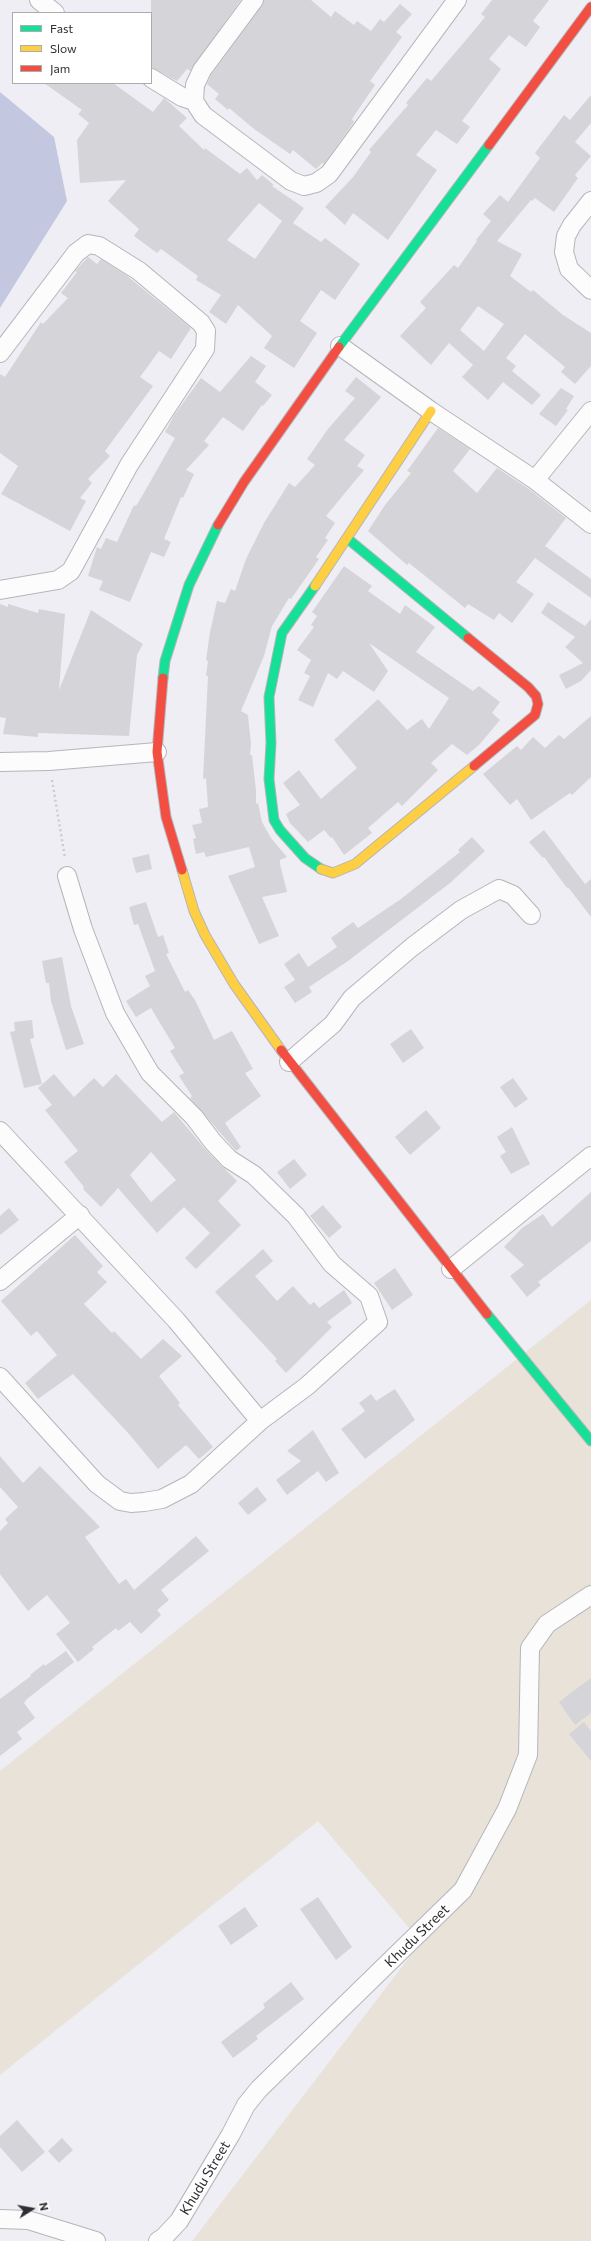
<!DOCTYPE html>
<style>
body{margin:0}
#map{position:relative;width:591px;height:2241px;overflow:hidden;background:#eeeef4;font-family:Commissioner,sans-serif}
canvas{display:block}
.legend{position:absolute;left:12px;top:12px;width:140px;height:72px;box-sizing:border-box;background:#fff;border:1px solid #acacad;margin:0;padding:5px 7px;list-style:none;font-size:12px;color:#2f2f33}
.legend li{display:flex;align-items:center;gap:8px;height:20px}
.legend b{width:20px;border:1px solid #acacad}
.north{position:absolute;left:12px;top:2189px;width:40px;height:40px;-webkit-text-stroke:3px #fff;paint-order:stroke;rotate:79deg;font-size:11px;font-weight:700;line-height:16px;text-align:center;color:#2f2f33}
.north::after{content:'';display:block;margin:auto;width:14px;height:18px;background:#2f2f33;clip-path:polygon(50% 0,100% 100%,50% 72%,0 100%)}
</style>
<div id="map">
<canvas width="591" height="2241"></canvas>
<ul class="legend">
<li><b style="height:5px;background:#16e098"></b>Fast</li>
<li><b style="height:5px;background:#ffcf43"></b>Slow</li>
<li><b style="height:5px;background:#f24e42"></b>Jam</li>
</ul>
<div class="north">N</div>
</div>
<script>
const ctx = document.querySelector('canvas').getContext('2d');
ctx.lineJoin = 'round';
function fillPath(path, color) { ctx.fillStyle = color; ctx.fill(path, 'evenodd'); }
const toPath = rows => new Path2D(rows.map(r => 'M' + r).join(''));
function strokePath(path, color, width, dash) { ctx.strokeStyle = color; ctx.lineWidth = width; ctx.lineCap = dash ? 'butt' : 'round'; ctx.setLineDash(dash || []); ctx.stroke(path); }
function drawText(font, color, halo, rows, align = 'center') {
  ctx.font = font + ' Commissioner,sans-serif'; ctx.lineWidth = 3.5; ctx.setLineDash([]); ctx.textBaseline = 'middle'; ctx.strokeStyle = halo; ctx.fillStyle = color; for (const [text, x, y, turn = 0] of rows) {
    ctx.save(); ctx.translate(x, y); ctx.rotate((+turn || 0) * Math.PI / 180); ctx.textAlign = isNaN(turn) ? turn : align; if (halo) ctx.strokeText(text, 0, 0); ctx.fillText(text, 0, 0); ctx.restore();
  }
}
fillPath(toPath([
 [591,1300,591,2241,192,2241,421,1942,318,1821,0,2075,0,1771]
]), '#e8e2d8');
fillPath(toPath([
 [0,92,54,137,67,201,0,308]
]), '#c4c7e0');
fillPath(toPath([
 [151,0,241,0,190,71,187,69,177,81,151,67],
 [264,0,311,0,331,17,335,11,354,25,357,21,371,31,380,19,384,22,400,4,412,14,396,32,402,37,370,81,375,85,352,119,354,122,324,164,322,163,316,169,293,150,290,154,254,129,229,108,228,110,215,99,219,94,207,84,211,75,262,6],
 [492,0,549,0,533,21,540,27,526,47,509,35,489,59,501,69,462,121,470,127,457,144,436,130,416,155,437,170,388,240,353,213,345,225,325,207,353,177,371,152,369,150,408,105,406,103,427,78,431,81,466,40,485,17,481,14],
 [44,83,113,83,153,112,164,98,187,118,179,126,204,150,205,148,240,174,247,168,257,180,262,175,274,185,272,186,304,208,293,223,321,242,325,238,360,264,335,300,321,290,300,321,317,333,294,368,264,348,272,336,238,305,226,324,209,312,221,295,196,280,198,276,161,249,157,253,134,236,139,229,108,201,126,180,80,183,77,140,89,123,78,114,82,110],
 [259,203,282,221,255,259,227,240],
 [591,95,591,123,575,142,591,156,575,175,578,178,554,212,535,198,532,201,531,200,497,241,522,254,510,276,531,292,533,290,563,315,591,333,591,366,575,384,561,372,565,367,525,334,506,358,516,366,512,371,541,395,532,405,503,382,488,400,462,377,473,365,449,343,431,365,400,336,426,308,420,302,454,265,458,268,477,241,476,240,491,221,483,214,500,195,508,202,540,158,535,153,564,115,570,120],
 [478,306,504,324,484,351,460,330],
 [88,257,97,264,101,259,126,275,191,328,171,359,159,351,140,377,153,386,105,451,110,456,88,479,92,483,80,498,86,501,70,531,1,494,18,466,0,453,0,374,5,377,41,322,43,324,68,298,61,293,77,272,75,271],
 [251,356,266,366,255,382,272,395,263,406,262,405,243,431,223,417,204,441,209,445,186,470,194,474,183,498,181,497,164,539,171,542,164,557,151,552,130,602,99,590,103,581,88,576,97,547,101,549,106,538,117,542,134,505,136,506,145,491,175,438,165,432,175,414,201,378,220,392],
 [356,377,381,397,344,440,365,455,357,466,364,470,326,516,335,523,325,538,328,540,316,557,319,559,291,599,289,598,272,626,264,656,241,711,248,715,247,718,248,716,251,744,250,755,252,755,256,791,256,804,258,803,262,822,271,838,287,857,280,860,280,864,287,892,262,897,279,936,259,944,228,876,255,867,249,847,206,857,204,852,196,854,193,839,196,838,192,825,202,823,199,809,208,807,206,778,203,779,208,676,206,676,208,661,206,660,210,632,217,601,225,603,231,589,235,591,246,559,264,523,289,483,295,487,315,465,307,459,328,429,355,398,345,391],
 [561,388,574,396,566,409,568,410,556,426,539,414],
 [438,428,470,449,453,471,477,493,497,468,529,489,566,518,545,546,591,579,591,598,535,558,516,582,534,594,512,623,499,613,494,620,468,604,465,608,409,563,407,565,368,531,385,505,411,473,407,471],
 [344,566,372,586,368,591,400,614,405,605,435,627,416,652,473,691,479,686,500,702,492,713,500,720,479,745,467,755,452,744,431,763,438,770,402,806,398,802,368,828,372,833,344,855,332,837,331,838,324,830,308,842,290,823,286,814,300,805,283,783,299,770,321,799,357,768,334,740,378,699,407,730,422,719,429,729,449,698,369,643,388,671,374,692,343,671,337,679,328,673,313,707,298,700,310,676,304,673,311,660,297,650,314,627,311,625,317,616,312,612],
 [548,602,585,626,591,619,591,670,581,681,566,689,559,675,583,663,565,647,575,637,541,613],
 [0,604,8,607,8,604,38,613,39,609,65,614,59,690,91,610,143,644,137,655,129,736,38,733,38,737,3,734,6,718,0,717],
 [591,716,591,777,572,795,570,793,531,820,517,799,510,805,483,774,517,746,521,750,533,737,545,748,559,735,564,739],
 [544,830,585,884,591,879,591,917,568,887,567,888,544,857,543,858,529,842],
 [472,837,485,851,450,883,348,961,309,987,312,992,295,1003,284,987,295,980,284,964,299,953,308,967,337,947,331,938,353,922,358,928,401,899,460,852,458,850],
 [149,854,152,869,136,873,132,858],
 [146,902,158,937,163,935,169,953,166,954,185,992,188,990,195,1000,214,1040,232,1031,253,1069,245,1073,261,1096,225,1123,241,1147,236,1151,190,1098,192,1096,179,1076,184,1073,170,1051,175,1048,151,1008,136,1017,126,1001,150,986,145,976,155,971,138,924,134,925,129,907],
 [62,957,71,1006,84,1044,66,1050,51,1001,49,983,46,983,42,961],
 [32,1020,34,1038,30,1039,42,1084,24,1088,10,1032,15,1031,14,1022],
 [411,1029,424,1048,403,1063,390,1044],
 [54,1074,74,1097,94,1078,103,1087,116,1074,162,1122,174,1112,205,1149,237,1181,218,1201,241,1225,196,1269,185,1258,210,1233,184,1207,157,1233,118,1188,101,1207,83,1189,84,1187,64,1162,78,1151,45,1110,52,1105,38,1088],
 [151,1152,176,1180,151,1202,130,1175],
 [513,1078,528,1099,515,1108,500,1087],
 [426,1110,441,1128,410,1155,395,1137],
 [512,1127,530,1164,511,1174,500,1156,506,1152,497,1137],
 [294,1159,307,1175,290,1189,277,1172],
 [591,1192,591,1241,538,1282,541,1285,527,1297,510,1276,524,1265,504,1247,522,1228,543,1214,552,1227],
 [323,1205,342,1227,329,1238,310,1216],
 [9,1208,19,1220,0,1235,0,1216],
 [75,1235,103,1266,97,1272,107,1282,84,1304,112,1333,114,1331,141,1359,163,1339,182,1356,159,1376,180,1403,178,1405,213,1447,199,1459,186,1445,158,1469,129,1434,73,1374,38,1399,25,1383,57,1355,37,1331,31,1336,1,1301],
 [263,1249,273,1261,255,1276,277,1301,293,1286,310,1305,314,1302,319,1308,344,1290,352,1303,327,1322,332,1327,286,1373,275,1361,277,1359,215,1292],
 [395,1268,413,1295,392,1310,374,1283],
 [395,1389,415,1420,365,1459,341,1429,365,1411,359,1403,371,1394,376,1401],
 [313,1430,339,1473,326,1482,318,1471,287,1495,276,1480,301,1461,287,1451],
 [0,1456,23,1483,40,1466,100,1527,85,1537,119,1584,126,1579,134,1590,196,1536,209,1551,161,1590,169,1600,157,1610,161,1615,141,1634,130,1622,118,1631,116,1628,92,1647,94,1649,78,1662,56,1634,70,1623,47,1595,28,1611,0,1574,0,1531,8,1523,5,1519,18,1507,0,1487],
 [257,1487,267,1500,248,1515,238,1503],
 [66,1651,74,1662,27,1699,24,1703,35,1718,17,1732,22,1739,0,1756,0,1699,31,1676,30,1675,44,1664,45,1666],
 [591,1678,591,1713,575,1725,559,1702],
 [584,1722,591,1731,591,1761,569,1734],
 [318,1897,352,1947,336,1960,300,1909],
 [245,1907,258,1926,231,1945,218,1926],
 [291,1982,304,1999,256,2036,258,2039,233,2058,221,2042,265,2008,263,2004],
 [17,2120,45,2152,22,2172,0,2147,0,2136],
 [62,2138,73,2150,59,2163,48,2151]
]), '#d4d4d9');
const street = toPath([
 [39,0,55,13],
 [254,0,202,70,195,85,194,101,203,115,291,181,304,186,316,183,329,174,457,0],
 [151,78,182,97,194,101],
 [591,201,572,225,566,236,564,252,569,269,591,290],
 [340,346,431,411,535,480,591,524],
 [0,353,76,253,88,244,99,246,139,271,201,323,206,331,205,349,129,465,71,571,58,580,0,590],
 [535,480,591,411],
 [0,762,49,761,157,752],
 [289,1062,333,1024,352,998,412,947,461,910,499,889,513,895,531,915],
 [0,1131,176,1320,260,1421],
 [451,1269,591,1156],
 [0,1281,80,1215],
 [0,1377,97,1484,120,1501,131,1503,144,1502,162,1499,191,1484,260,1421,307,1386,378,1322,369,1296,332,1264,296,1216,254,1175,229,1159,213,1142,194,1117,150,1073,115,1013,83,929,67,876],
 [0,2219,28,2220,96,2241],
 [158,2241,164,2237,179,2221,231,2134,246,2105,259,2089,463,1890,507,1809,528,1755,530,1648,547,1624,591,1595]
]);
const fast = toPath([
 [339,347,489,145],
 [348,539,468,638],
 [315,586,282,633,269,697,271,743,269,779,274,820,280,830,305,858,321,869],
 [163,678,165,661,189,585,218,525],
 [487,1314,591,1441]
]);
const slow = toPath([
 [315,586,431,411],
 [321,869,333,873,355,864,474,766],
 [182,870,194,911,205,935,234,984,281,1050]
]);
const jam = toPath([
 [489,145,591,7],
 [218,525,244,482,339,347],
 [468,638,528,687,536,696,538,704,535,715,474,766],
 [163,678,157,752,166,817,182,870],
 [281,1050,487,1314]
]);
strokePath(street, '#b5b5ba', 20);
strokePath(fast, '#b5b5ba', 11);
strokePath(slow, '#b5b5ba', 11);
strokePath(jam, '#b5b5ba', 11);
strokePath(toPath([
 [52,780,65,858]
]), '#cccccf', 2.5, [2, 3]);
strokePath(street, '#fcfcfd', 18);
strokePath(fast, '#16e098', 9);
strokePath(slow, '#ffcf43', 9);
strokePath(jam, '#f24e42', 9);
drawText('14px', '#2f2f33', '#fff', [
 ["Khudu Street",417,1936,-44],
 ["Khudu Street",205,2178,-59]
]);
</script>
